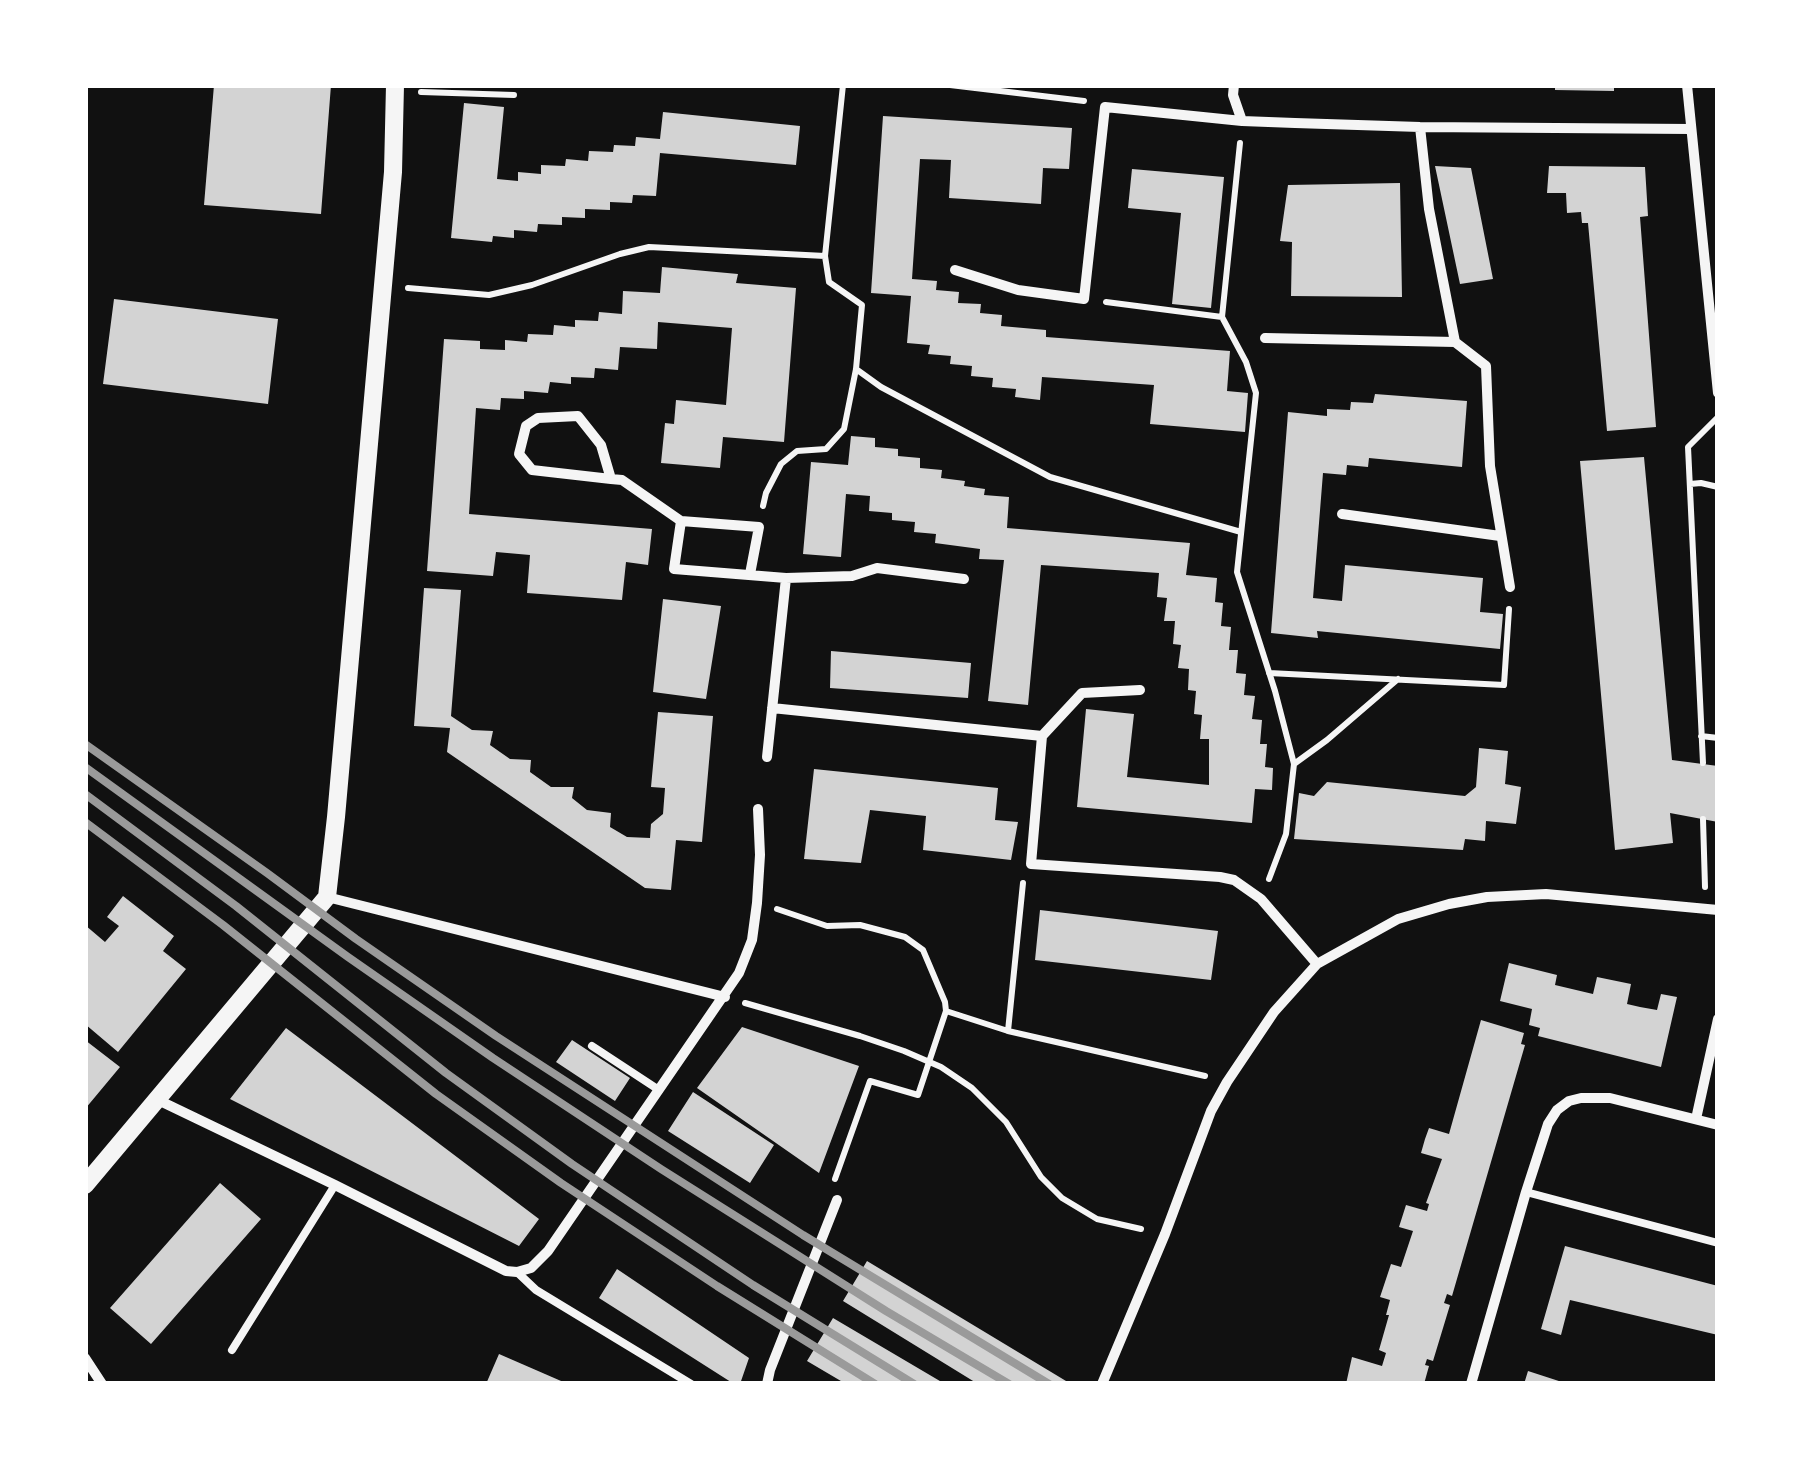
<!DOCTYPE html>
<style>
body{margin:0}
#map{position:relative;width:1803px;height:1469px;overflow:hidden;background:#111;font-family:"IBM Plex Sans",sans-serif}
canvas{display:block}
.frame{position:absolute;inset:0;border:88px solid #fff;pointer-events:none}
</style>
<div id="map">
<canvas width="1803" height="1469"></canvas>
<div class="frame"></div>
</div>
<script>
const ctx = document.querySelector('canvas').getContext('2d');
ctx.lineJoin = 'round';
function fillPath(path, color) { ctx.fillStyle = color; ctx.fill(path, 'evenodd'); }
const toPath = rows => new Path2D(rows.map(r => 'M' + r).join(''));
function strokePath(path, color, width, dash) { ctx.strokeStyle = color; ctx.lineWidth = width; ctx.lineCap = dash ? 'butt' : 'round'; ctx.setLineDash(dash || []); ctx.stroke(path); }
fillPath(toPath([
 [214,85,331,85,321,214,204,205],
 [1555,85,1614,85,1614,91,1555,90],
 [464,103,504,107,497,179,518,181,518,172,541,174,541,165,565,166,566,159,588,161,589,151,613,152,614,145,635,146,636,137,660,139,663,112,800,126,796,165,660,153,656,196,633,195,632,203,610,202,610,210,585,209,585,218,562,217,562,225,538,224,537,232,514,230,514,238,493,236,492,242,451,238],
 [883,116,1072,128,1069,169,1043,168,1041,204,949,198,951,160,920,159,912,279,937,281,936,290,959,292,958,303,981,304,980,313,1002,315,1001,326,1046,330,1046,337,1230,351,1227,391,1248,393,1245,432,1150,424,1154,385,1042,377,1040,400,1015,397,1016,389,992,387,993,378,971,376,972,366,950,364,951,356,928,354,930,345,907,343,911,296,871,293],
 [1435,166,1471,168,1493,279,1460,284],
 [1549,166,1645,167,1648,216,1640,217,1656,427,1607,431,1588,223,1582,223,1581,212,1567,213,1566,193,1547,193],
 [1132,169,1224,177,1211,308,1172,304,1181,213,1128,208],
 [1400,183,1402,297,1291,296,1292,242,1280,241,1288,185],
 [662,267,738,274,736,283,796,288,784,442,723,437,720,468,661,463,665,423,674,424,676,400,726,405,732,328,658,322,657,349,620,347,618,370,595,368,594,378,571,377,571,384,550,382,548,393,524,391,524,399,501,398,500,410,476,408,469,514,652,529,648,565,626,562,622,600,527,593,530,555,496,552,493,576,427,571,444,339,480,341,480,349,505,350,505,340,527,342,528,334,553,335,554,325,575,327,575,320,598,321,599,312,622,314,623,291,660,293],
 [114,299,278,319,268,404,103,384],
 [1375,394,1467,401,1462,467,1369,458,1368,467,1347,465,1346,475,1323,473,1313,598,1342,601,1345,565,1483,578,1480,612,1503,614,1500,649,1317,631,1318,638,1271,633,1288,412,1327,416,1327,409,1350,410,1351,402,1373,403],
 [851,436,875,438,875,447,898,449,898,456,920,458,920,468,942,470,941,478,965,481,964,486,985,489,984,495,1009,497,1007,528,1190,543,1186,575,1217,578,1215,602,1223,603,1221,626,1231,627,1229,650,1238,650,1236,673,1246,674,1244,695,1255,696,1252,719,1262,720,1260,744,1267,744,1265,767,1273,768,1272,790,1255,789,1252,823,1077,807,1086,709,1134,714,1127,777,1209,785,1209,739,1200,739,1202,715,1194,714,1196,691,1188,690,1189,669,1178,668,1181,645,1173,644,1175,621,1164,621,1167,598,1157,597,1159,573,1041,565,1028,705,988,701,1004,560,979,559,980,549,935,543,936,534,914,532,915,522,892,520,892,513,869,511,870,496,846,494,841,557,803,554,811,462,848,465],
 [1644,457,1672,760,1718,766,1718,822,1670,813,1673,843,1615,850,1580,461],
 [424,588,461,590,451,716,472,730,493,731,490,745,510,759,531,760,530,772,551,787,574,787,572,798,587,810,611,813,610,827,627,837,650,838,651,824,663,814,665,788,651,787,658,712,713,716,702,842,676,840,671,890,645,888,447,752,450,728,414,726],
 [663,599,721,606,706,699,653,692],
 [831,651,971,663,968,698,830,688],
 [1479,748,1508,751,1505,784,1521,787,1516,824,1486,821,1485,841,1465,839,1463,850,1294,839,1299,793,1314,796,1327,782,1465,796,1476,787],
 [814,769,998,788,995,820,1018,822,1011,860,923,850,926,816,870,810,861,863,804,859],
 [123,896,174,936,163,951,186,969,118,1052,85,1024,85,925,105,942,119,926,107,917],
 [1040,910,1218,931,1211,980,1035,960],
 [1509,963,1557,975,1555,985,1593,994,1597,977,1631,984,1627,1004,1640,1007,1657,1010,1661,994,1677,997,1661,1067,1538,1036,1540,1028,1529,1025,1532,1009,1500,1001],
 [1481,1020,1524,1033,1521,1044,1525,1045,1452,1296,1447,1294,1444,1303,1450,1305,1433,1361,1427,1359,1425,1365,1429,1366,1424,1384,1346,1384,1352,1357,1382,1366,1386,1353,1379,1350,1389,1315,1386,1315,1390,1300,1380,1297,1391,1264,1401,1267,1413,1231,1399,1227,1406,1205,1427,1211,1429,1204,1426,1203,1442,1159,1421,1153,1425,1139,1429,1128,1449,1134],
 [742,1027,859,1066,819,1173,697,1088],
 [286,1028,539,1219,519,1246,230,1099],
 [85,1040,120,1067,85,1109],
 [572,1040,630,1078,615,1101,556,1062],
 [693,1092,774,1145,750,1183,668,1131],
 [220,1183,261,1219,151,1344,110,1308],
 [1565,1246,1718,1286,1718,1335,1570,1300,1561,1335,1541,1329],
 [867,1261,1071,1384,978,1384,843,1301],
 [617,1269,749,1358,740,1384,734,1384,599,1298],
 [833,1318,945,1384,846,1384,807,1361],
 [499,1354,568,1384,486,1384],
 [1528,1371,1565,1383,1564,1384,1524,1384]
]), '#d3d3d3');
strokePath(toPath([
 [950,85,1084,101],
 [421,92,514,95],
 [1240,143,1222,317,1246,362,1256,393,1237,572,1275,691,1294,764,1286,834,1269,879],
 [408,288,489,295,532,285,620,254,649,247,825,256],
 [1106,302,1222,317],
 [856,369,881,387,1050,477,1241,532],
 [1690,484,1701,483,1718,487],
 [763,506,766,493,781,464,797,451,826,449,844,429,856,369,862,305,829,282,825,256,843,85],
 [1269,673,1504,685,1509,609],
 [1701,736,1718,738],
 [1703,763,1688,447,1718,417],
 [1294,764,1327,740,1398,679],
 [1703,819,1705,887],
 [777,909,827,926,860,925,905,937,923,950,945,1002,946,1011,1008,1031,1205,1076],
 [745,1003,860,1036,904,1051,941,1067,972,1088,1006,1122,1041,1177,1062,1198,1097,1219,1141,1229],
 [1008,1031,1023,883],
 [835,1179,870,1081,918,1095,946,1011]
]), '#f5f5f5', 6);
strokePath(toPath([
 [592,1046,659,1090],
 [1526,1192,1718,1243],
 [517,1272,536,1290,691,1384],
 [232,1350,335,1185]
]), '#f5f5f5', 8);
strokePath(toPath([
 [1234,85,1233,95,1242,121],
 [1687,85,1718,393],
 [1420,127,1429,209,1455,342],
 [955,270,1018,290,1084,299,1105,107,1242,121,1295,123,1420,127,1691,129],
 [1265,338,1455,342,1486,366,1490,466,1510,587],
 [611,479,601,445,578,416,538,418,526,426,519,454,532,470,611,479,622,480,681,521,674,569,786,578,767,757],
 [1342,514,1500,536],
 [681,521,759,527,750,574],
 [786,578,852,576,877,568,964,579],
 [772,708,1042,736,1031,864,1220,877,1234,880,1261,899,1317,964],
 [1042,736,1082,693,1140,690],
 [327,897,725,997],
 [158,1100,335,1185,506,1271,517,1272,531,1268,548,1251,739,973,752,940,757,903,760,855,758,809],
 [1696,1119,1718,1019],
 [85,1358,102,1384],
 [767,1384,770,1370,837,1200],
 [1102,1384,1165,1234,1211,1111,1227,1082,1274,1012,1317,964,1398,919,1449,904,1487,897,1546,894,1718,910],
 [1471,1384,1526,1192,1548,1124,1557,1110,1569,1101,1581,1098,1610,1098,1718,1125]
]), '#f5f5f5', 10);
strokePath(toPath([
 [85,1185,327,897,336,817,393,172,395,85]
]), '#f5f5f5', 18);
strokePath(toPath([
 [85,744,267,873,356,939,496,1036,803,1235,1049,1384],
 [85,767,348,957,493,1058,661,1169,886,1311,1009,1384],
 [85,794,236,906,446,1073,572,1164,753,1285,914,1384],
 [85,822,223,925,436,1094,561,1183,717,1286,875,1384]
]), '#9a9a9a', 8);
</script>
